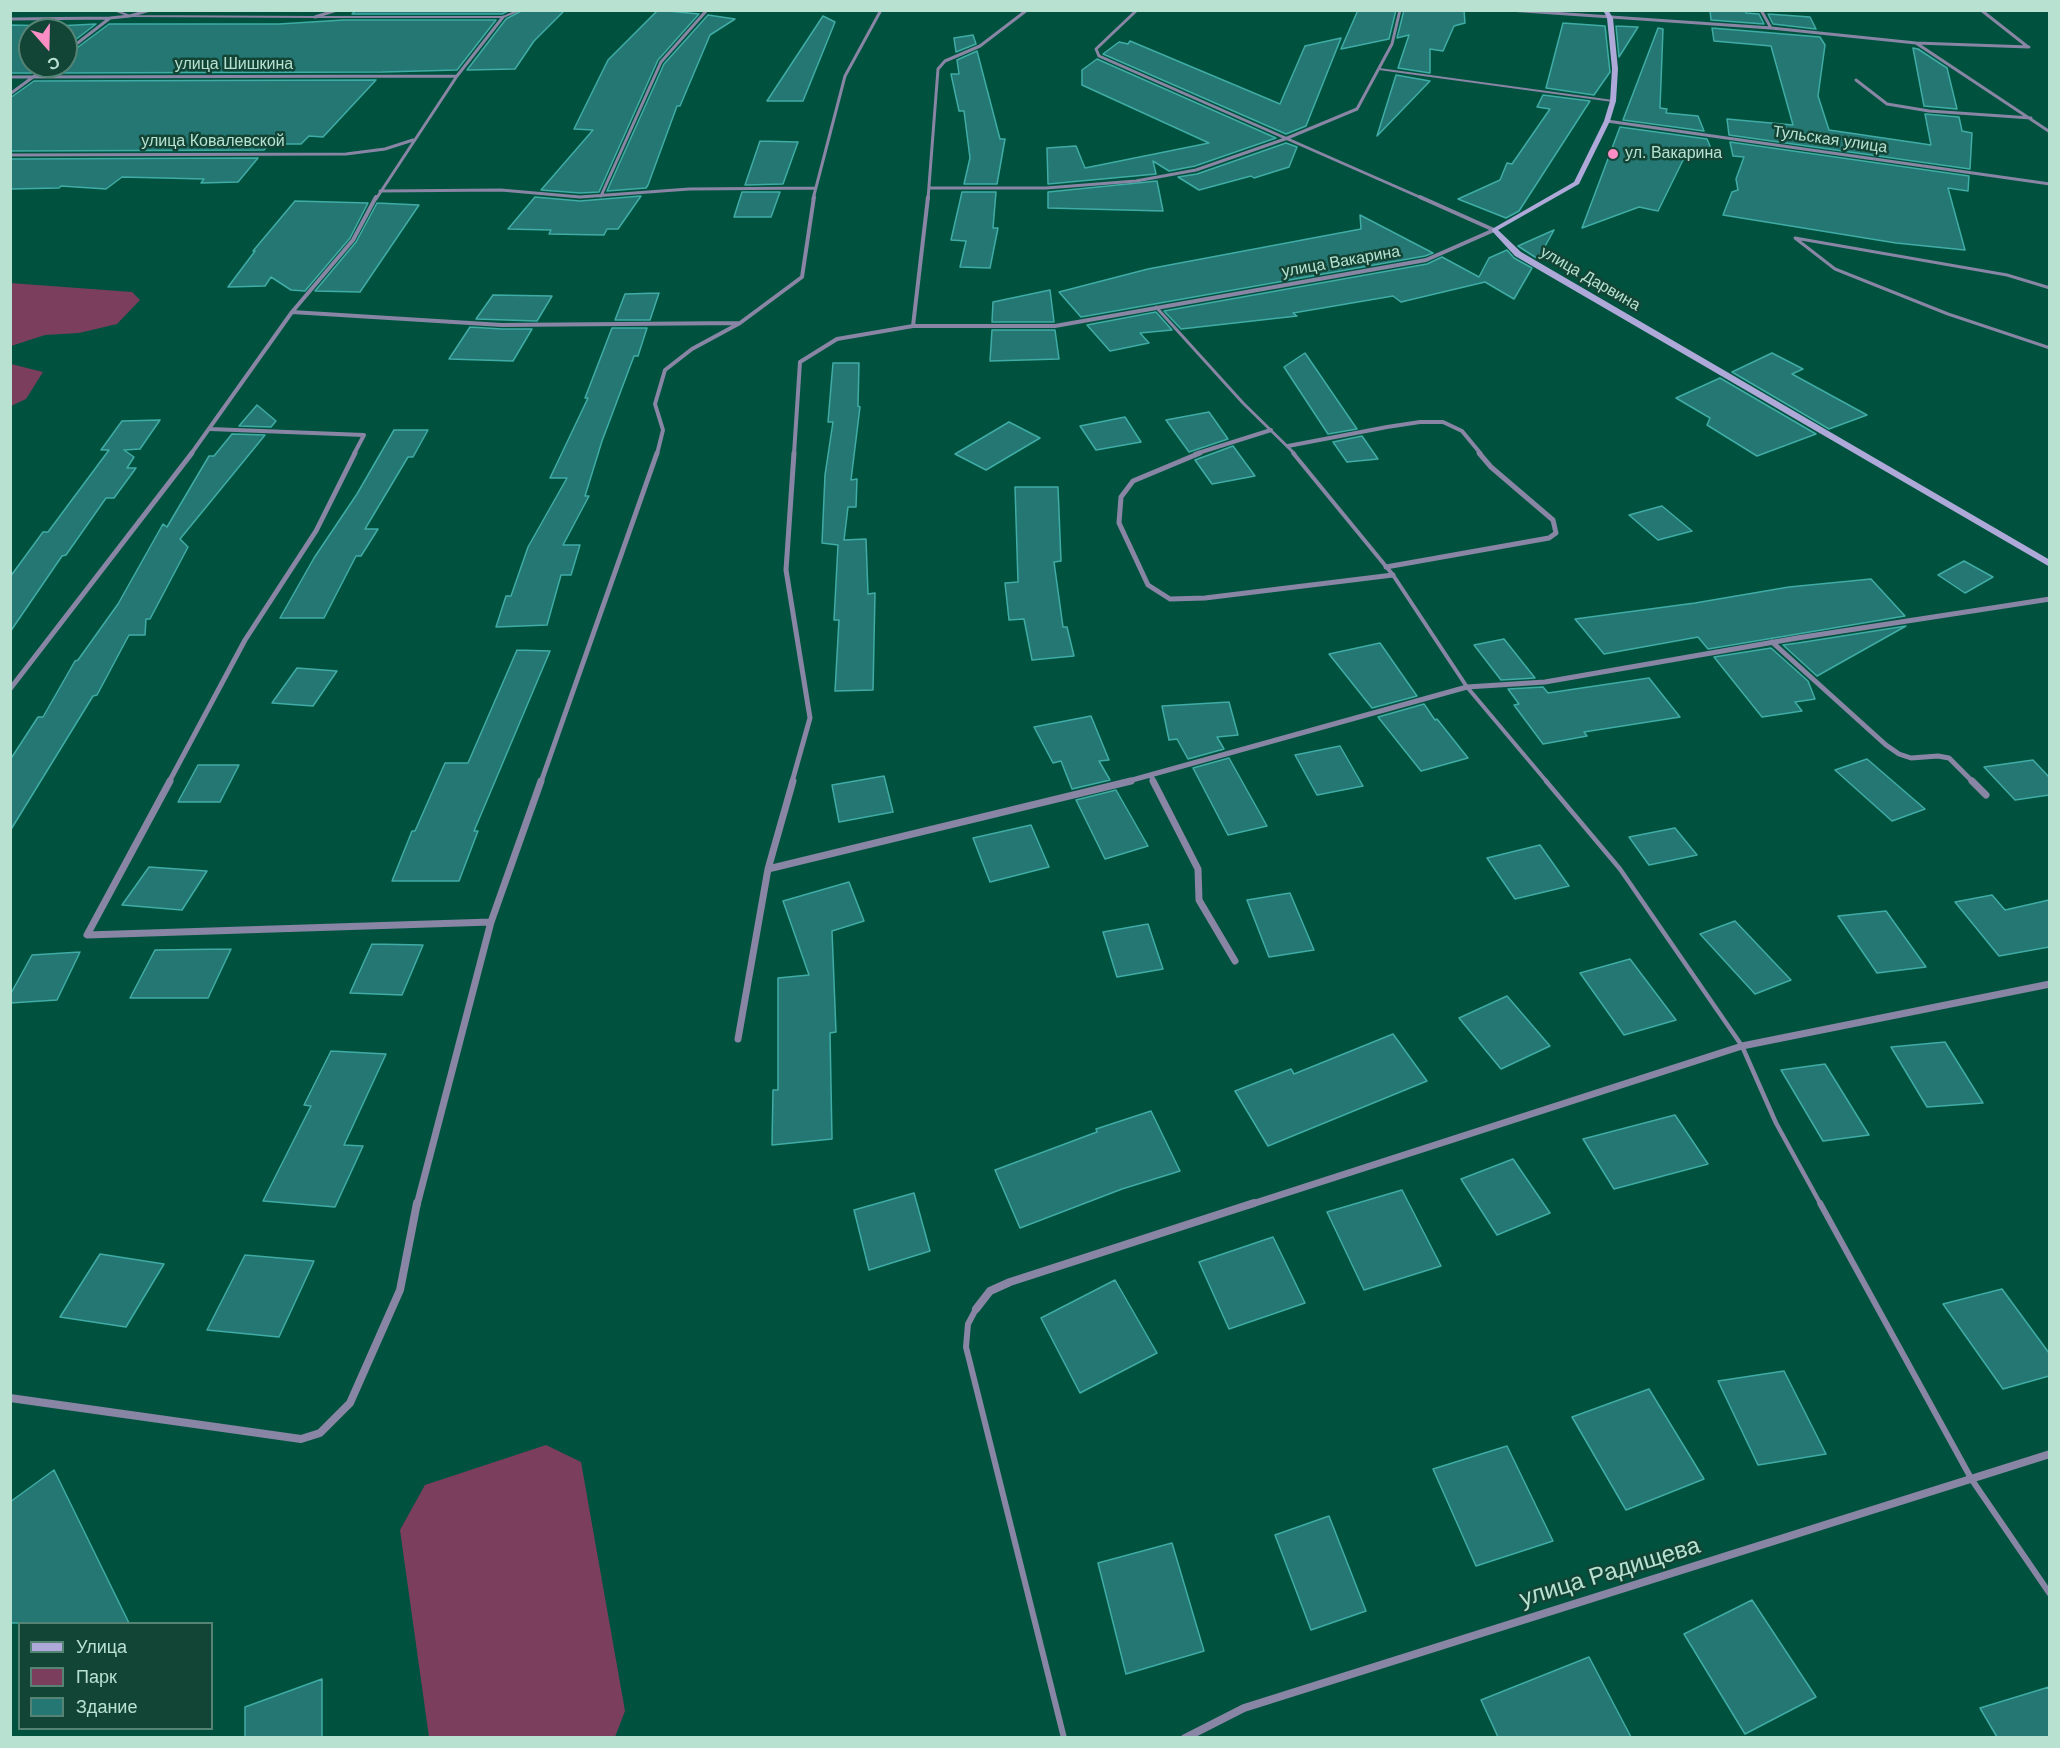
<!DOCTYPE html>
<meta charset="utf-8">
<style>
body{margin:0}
#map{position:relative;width:2060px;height:1748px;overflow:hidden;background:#00523f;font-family:Arial,sans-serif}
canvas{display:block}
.frame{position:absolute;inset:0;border:12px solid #b8e1d1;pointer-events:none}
.legend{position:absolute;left:18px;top:1622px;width:195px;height:108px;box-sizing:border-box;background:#134536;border:2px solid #558374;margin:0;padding:8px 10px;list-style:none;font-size:18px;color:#b8e1d1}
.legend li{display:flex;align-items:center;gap:12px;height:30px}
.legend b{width:30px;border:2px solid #558374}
.north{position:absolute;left:18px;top:18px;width:60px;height:60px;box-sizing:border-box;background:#134536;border:2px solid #558374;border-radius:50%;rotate:160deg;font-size:16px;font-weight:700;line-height:24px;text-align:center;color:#b8e1d1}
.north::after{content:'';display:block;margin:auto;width:21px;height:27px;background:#fb8fc5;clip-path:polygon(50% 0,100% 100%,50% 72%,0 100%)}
</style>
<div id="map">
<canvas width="2060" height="1748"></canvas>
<div class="frame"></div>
<ul class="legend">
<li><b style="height:8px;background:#aea9d8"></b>Улица</li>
<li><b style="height:16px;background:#7b3e5d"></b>Парк</li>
<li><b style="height:16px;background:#247772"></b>Здание</li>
</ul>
<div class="north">С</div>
</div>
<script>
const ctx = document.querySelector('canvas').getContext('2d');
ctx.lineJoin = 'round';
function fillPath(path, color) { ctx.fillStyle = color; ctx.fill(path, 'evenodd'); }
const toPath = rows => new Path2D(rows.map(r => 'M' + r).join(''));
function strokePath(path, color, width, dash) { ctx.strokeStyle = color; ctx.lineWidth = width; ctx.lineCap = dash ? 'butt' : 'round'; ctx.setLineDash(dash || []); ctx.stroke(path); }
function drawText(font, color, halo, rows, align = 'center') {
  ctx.font = font + ' Arial,sans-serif'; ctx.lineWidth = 5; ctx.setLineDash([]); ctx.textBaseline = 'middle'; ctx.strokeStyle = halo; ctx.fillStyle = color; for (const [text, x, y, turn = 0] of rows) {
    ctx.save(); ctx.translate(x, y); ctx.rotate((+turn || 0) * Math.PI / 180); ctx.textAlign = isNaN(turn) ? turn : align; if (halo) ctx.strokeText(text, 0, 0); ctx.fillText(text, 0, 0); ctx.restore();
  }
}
fillPath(toPath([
 [10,283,132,292,140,300,117,324,79,333,45,335,11,346],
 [11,364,43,372,26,399,11,406],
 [546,1445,581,1462,625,1711,615,1737,429,1737,400,1530,425,1485]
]), '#7b3e5d');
const building = toPath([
 [356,10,510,10,502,14,352,14,356,10],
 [523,10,565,10,534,41,515,69,467,70,506,19,523,10],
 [658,10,699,14,658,60,599,192,580,193,541,190,593,130,574,129,608,60,658,10],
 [1358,10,1396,10,1389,39,1341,49,1358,10],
 [1404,10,1464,10,1465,23,1454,26,1443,51,1430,49,1430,73,1398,68,1409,35,1397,38,1404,10],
 [1710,10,1745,10,1746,13,1759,14,1764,24,1711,20,1710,10],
 [1768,14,1810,17,1816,29,1773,24,1768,14],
 [708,15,735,19,710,35,680,106,677,106,648,185,646,188,607,191,664,64,708,15],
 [823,16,835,22,803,101,767,101,823,16],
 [344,20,496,20,457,70,383,72,45,73,52,66,66,66,66,56,109,24,279,24,344,20],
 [1563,23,1605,26,1610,72,1594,95,1546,88,1563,23],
 [96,24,66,47,66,30,30,30,30,66,42,66,32,73,10,73,10,25,57,26,96,24],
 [1616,26,1638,27,1619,57,1616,26],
 [1658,28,1663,29,1660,108,1667,109,1666,113,1698,116,1704,131,1623,120,1658,28],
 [1712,28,1820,37,1825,45,1818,96,1829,130,1931,145,1925,114,1959,117,1962,131,1972,133,1970,169,1729,135,1727,119,1793,125,1771,46,1714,41,1712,28],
 [973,35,976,44,956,52,954,38,973,35],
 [1341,38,1306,126,1286,134,1103,54,1119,42,1128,44,1130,41,1280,104,1305,46,1341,38],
 [1913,48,1918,49,1947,68,1957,109,1924,106,1913,48],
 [977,51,1000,139,1005,139,997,184,964,184,970,158,964,111,959,111,951,74,959,74,957,60,977,51],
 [1097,59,1276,138,1195,166,1169,171,1153,161,1156,174,1048,184,1047,148,1076,146,1085,168,1209,143,1082,85,1082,70,1097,59],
 [1396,75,1430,81,1377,136,1396,75],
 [376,80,323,137,309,136,301,144,270,144,264,150,10,151,10,98,34,81,376,80],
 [1543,95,1590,101,1519,211,1506,218,1458,199,1500,180,1507,163,1512,164,1550,109,1537,107,1543,95],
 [1620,127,1707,139,1713,153,1688,150,1658,211,1639,207,1582,228,1620,127],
 [760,141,798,142,783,184,745,185,760,141],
 [1730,142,1969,176,1968,191,1948,188,1965,250,1896,243,1723,215,1732,192,1738,190,1736,179,1744,157,1733,156,1730,142],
 [1286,143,1297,147,1289,167,1254,178,1251,176,1199,190,1178,177,1197,174,1286,143],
 [258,158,238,182,201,183,204,179,122,177,106,189,61,186,59,188,10,189,10,159,258,158],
 [1157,181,1163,211,1048,208,1048,192,1157,181],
 [742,192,780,192,771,217,734,217,742,192],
 [962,192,996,192,993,228,998,228,990,268,960,267,966,241,951,240,962,192],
 [641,196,618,229,607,229,604,235,549,234,551,230,508,229,535,197,580,201,641,196],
 [295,201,368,203,350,238,305,291,291,290,271,277,265,286,228,287,255,251,253,251,295,201],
 [377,203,419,205,360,292,315,291,356,242,377,203],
 [1360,215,1433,253,1425,256,1081,317,1059,292,1148,269,1361,229,1360,215],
 [1554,230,1538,259,1518,246,1554,230],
 [1507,250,1514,258,1532,268,1514,299,1485,282,1401,302,1393,296,1293,313,1297,316,1181,329,1164,311,1427,264,1442,257,1479,277,1489,258,1507,250],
 [1050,290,1054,322,992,322,993,302,1050,290],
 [659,293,650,320,615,320,625,294,659,293],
 [493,295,552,296,537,321,476,319,493,295],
 [1156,312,1172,330,1140,333,1149,343,1110,351,1087,325,1156,312],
 [470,327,502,329,532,329,513,361,449,359,470,327],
 [612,328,647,328,638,356,634,356,602,441,585,496,589,496,563,545,580,545,571,575,561,575,547,625,496,627,506,596,511,596,528,547,567,478,550,478,588,398,585,398,612,328],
 [992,330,1055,330,1059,359,990,361,992,330],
 [1305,353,1357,429,1328,434,1284,367,1305,353],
 [1772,353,1803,369,1792,374,1867,415,1829,429,1732,372,1772,353],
 [833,363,859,363,858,406,860,407,851,480,857,479,856,507,848,507,844,540,866,539,868,594,875,593,873,690,835,691,839,620,834,620,838,545,822,543,825,475,833,422,828,422,833,363],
 [1720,378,1816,434,1757,456,1707,425,1710,418,1676,398,1720,378],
 [257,405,276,421,271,427,239,426,257,405],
 [1209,412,1228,439,1189,452,1166,420,1209,412],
 [1125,417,1141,442,1096,450,1080,426,1125,417],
 [160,420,140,449,124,450,134,457,127,468,136,468,114,498,106,498,66,555,62,556,10,632,10,577,43,532,48,532,109,450,101,450,122,421,160,420],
 [1009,422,1040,438,986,470,955,454,1009,422],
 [394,430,428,430,413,457,408,457,365,529,378,529,361,556,356,556,324,618,280,618,314,558,357,494,394,430],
 [232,434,265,435,180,539,188,547,150,619,146,619,145,635,129,635,97,695,93,696,10,831,10,760,38,717,43,717,75,661,78,660,118,604,163,524,167,527,209,456,214,456,232,434],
 [1362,436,1378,459,1347,462,1333,442,1362,436],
 [1233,446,1255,476,1212,484,1195,460,1233,446],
 [1015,487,1058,487,1061,561,1054,562,1063,627,1067,627,1074,656,1032,660,1024,619,1009,620,1005,583,1018,582,1015,487],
 [1662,506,1692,531,1658,540,1629,515,1662,506],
 [1964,561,1993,577,1965,593,1938,575,1964,561],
 [1871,579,1905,616,1708,649,1698,637,1604,654,1575,619,1695,603,1789,587,1871,579],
 [1906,626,1817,676,1783,645,1798,643,1906,626],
 [1504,639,1535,678,1501,680,1474,645,1504,639],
 [1380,643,1417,696,1372,708,1329,654,1380,643],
 [1771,648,1808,681,1815,699,1795,702,1802,711,1762,717,1714,657,1771,648],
 [517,650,550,651,474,831,478,831,459,881,392,881,412,831,415,831,445,763,468,763,517,650],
 [297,668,337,671,313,706,272,703,297,668],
 [1649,678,1680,717,1584,732,1587,736,1543,744,1514,705,1519,704,1508,689,1543,687,1548,693,1649,678],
 [1229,702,1238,735,1217,737,1224,749,1188,759,1177,739,1169,740,1162,706,1229,702],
 [1424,704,1435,720,1437,719,1468,758,1421,771,1378,717,1424,704],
 [1091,716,1109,760,1099,761,1110,780,1072,789,1061,761,1053,763,1034,727,1091,716],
 [1340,746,1363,786,1317,795,1295,755,1340,746],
 [1229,758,1267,826,1228,835,1193,768,1229,758],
 [1867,759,1925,809,1892,821,1835,770,1867,759],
 [2033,760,2049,777,2049,795,2015,800,1984,767,2033,760],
 [198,765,239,765,220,802,178,802,198,765],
 [884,776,893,812,839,822,832,785,884,776],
 [1116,790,1148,846,1105,859,1076,800,1116,790],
 [1031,825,1049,867,990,882,973,838,1031,825],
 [1675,828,1697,855,1649,865,1629,837,1675,828],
 [1540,845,1569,886,1515,899,1487,858,1540,845],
 [149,867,207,871,182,910,122,905,149,867],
 [849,882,864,921,832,931,836,1032,830,1033,832,1139,772,1145,773,1090,778,1090,778,978,809,975,783,901,849,882],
 [1290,893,1314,950,1269,957,1247,900,1290,893],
 [1992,895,2005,910,2049,900,2049,947,1999,956,1955,902,1992,895],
 [1886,911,1926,967,1877,973,1838,916,1886,911],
 [1735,921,1791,980,1755,994,1700,934,1735,921],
 [1148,924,1163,969,1117,977,1103,932,1148,924],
 [372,944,423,945,402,995,350,993,372,944],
 [231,949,208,998,130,998,155,950,231,949],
 [80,952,57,1000,10,1003,10,995,32,955,80,952],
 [1630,959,1676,1020,1624,1035,1580,973,1630,959],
 [1507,996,1550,1046,1501,1069,1459,1018,1507,996],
 [1393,1034,1427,1081,1268,1146,1235,1091,1291,1069,1294,1074,1393,1034],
 [1945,1042,1983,1103,1927,1107,1891,1047,1945,1042],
 [331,1051,386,1054,344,1145,363,1146,335,1207,263,1201,311,1106,304,1105,331,1051],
 [1825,1064,1869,1135,1823,1141,1781,1070,1825,1064],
 [1151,1111,1180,1171,1122,1189,1020,1228,995,1170,1097,1132,1096,1129,1151,1111],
 [1675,1115,1708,1164,1614,1189,1583,1139,1675,1115],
 [1513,1159,1550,1213,1497,1235,1461,1179,1513,1159],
 [1402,1190,1441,1266,1364,1290,1327,1212,1402,1190],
 [914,1193,930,1251,869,1270,854,1210,914,1193],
 [1273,1237,1305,1303,1229,1329,1199,1262,1273,1237],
 [100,1254,164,1264,126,1327,60,1317,100,1254],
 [245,1255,314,1261,279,1337,207,1330,245,1255],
 [1115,1280,1157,1353,1080,1393,1041,1318,1115,1280],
 [2002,1289,2049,1353,2049,1376,2003,1389,1943,1304,2002,1289],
 [1784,1371,1826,1454,1758,1465,1718,1381,1784,1371],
 [1649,1389,1704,1479,1626,1510,1572,1417,1649,1389],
 [1507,1446,1553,1541,1476,1566,1433,1469,1507,1446],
 [54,1470,129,1623,10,1623,10,1502,54,1470],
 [1329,1516,1366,1611,1311,1630,1275,1535,1329,1516],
 [1172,1543,1204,1651,1126,1674,1098,1563,1172,1543],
 [1752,1600,1816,1697,1745,1734,1684,1634,1752,1600],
 [1589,1657,1631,1737,1498,1737,1481,1700,1589,1657],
 [322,1679,322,1737,245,1737,245,1707,322,1679],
 [2049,1687,2049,1737,1997,1737,1980,1708,2049,1687]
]);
fillPath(building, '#247772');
strokePath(building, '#40aca6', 1.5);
strokePath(toPath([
 [114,10,130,16,315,17,503,17,520,10],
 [1379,69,1613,101]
]), '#8985a4', 2);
strokePath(toPath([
 [2050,288,2007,275,1795,238,1835,269,1948,314,2050,348],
 [1156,307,1243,403,1295,454]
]), '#8985a4', 3);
strokePath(toPath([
 [1293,453,1393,575,1467,687,1547,782]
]), '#8985a4', 4);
strokePath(toPath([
 [1546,781,1620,869,1742,1046,1776,1123,1821,1205]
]), '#8985a4', 4.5);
strokePath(toPath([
 [1820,1203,1972,1480,2050,1594],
 [976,1309,968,1324,966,1347,1064,1738]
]), '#8985a4', 6);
strokePath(toPath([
 [1137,10,1096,49,1099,56,1424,199],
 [1509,10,1771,28,1916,43,2029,47],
 [1761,10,1771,28],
 [1981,10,2028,47],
 [315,17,337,10],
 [10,19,110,18,130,16,150,10],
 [1916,43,2050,132],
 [66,52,110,18],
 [10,77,457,76],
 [1856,80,1887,104,1929,111,2031,118],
 [10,94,48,66],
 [1607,121,2050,184],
 [10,155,346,154,385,149,413,140],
 [929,188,1046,188,1136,181,1196,170,1285,139,1357,109,1392,44,1400,10],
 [380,191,501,190,580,197,689,189,815,188],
 [601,196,661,62,707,10],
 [376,199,457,76,503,17],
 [813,199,845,76,881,10],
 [928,199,938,69,945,61,980,46,1027,10]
]), '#8985a4', 3);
strokePath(toPath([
 [376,197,353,240,292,312,502,325,740,323,802,277,814,197],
 [1420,197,1494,230],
 [913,326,928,197],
 [210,429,364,435,354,454],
 [1288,446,1387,427,1420,422,1443,422,1462,431,1481,454],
 [191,454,292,312],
 [657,454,663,430,655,404,665,370,692,349,740,323],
 [794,454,800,362,837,339,913,326,1055,326,1426,260,1494,230],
 [1195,454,1271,430]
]), '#8985a4', 4);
strokePath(toPath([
 [1200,453,1133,481,1121,497,1119,523,1148,585,1170,599,1205,598,1393,575],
 [1386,567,1549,538,1556,533,1553,520,1491,467,1479,453],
 [1772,642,1886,745,1899,754,1911,758,1938,756,1949,758,1973,782],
 [10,689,192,453],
 [1151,776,1154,782],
 [169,782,245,640,316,531,355,453],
 [541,782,657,453],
 [792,782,810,718,786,570,794,453],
 [1125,782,1467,687,1545,682,1797,638,2050,599]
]), '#8985a4', 5);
strokePath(toPath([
 [170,781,87,935,491,922],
 [793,781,768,869,1131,781],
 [1153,781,1198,869,1199,900,1235,961],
 [1972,781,1986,795],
 [738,1039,768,869],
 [417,1205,491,922,541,781],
 [1249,1205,1742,1046,2050,984]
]), '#8985a4', 7);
strokePath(toPath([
 [976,1309,990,1291,1010,1282,1254,1203],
 [10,1398,301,1439,320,1433,350,1403,400,1290,417,1203],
 [1185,1738,1244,1708,2050,1454]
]), '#8985a4', 8);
fillPath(toPath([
 [1603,10,1608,10,1613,18,1618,69,1616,101,1610,121,1579,184,1498,230,1521,252,2050,560,2050,567,1515,256,1492,231,1492,229,1574,182,1604,121,1610,101,1612,69,1607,18,1603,10]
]), '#aea9d8');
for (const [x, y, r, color] of [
 [1613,154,6,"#fb8fc5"]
]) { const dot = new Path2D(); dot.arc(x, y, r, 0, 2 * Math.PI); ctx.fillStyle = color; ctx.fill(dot); strokePath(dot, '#134536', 2); }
drawText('16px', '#b8e1d1', '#134536', [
 ["улица Шишкина",234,65],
 ["Тульская улица",1830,140,8],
 ["улица Ковалевской",213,142],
 ["улица Вакарина",1341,262,-10],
 ["улица Дарвина",1590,279,30]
]);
drawText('16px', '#b8e1d1', '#134536', [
 ["ул. Вакарина",1625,154]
], 'left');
drawText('24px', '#b8e1d1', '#134536', [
 ["улица Радищева",1610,1573,-17]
]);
</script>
